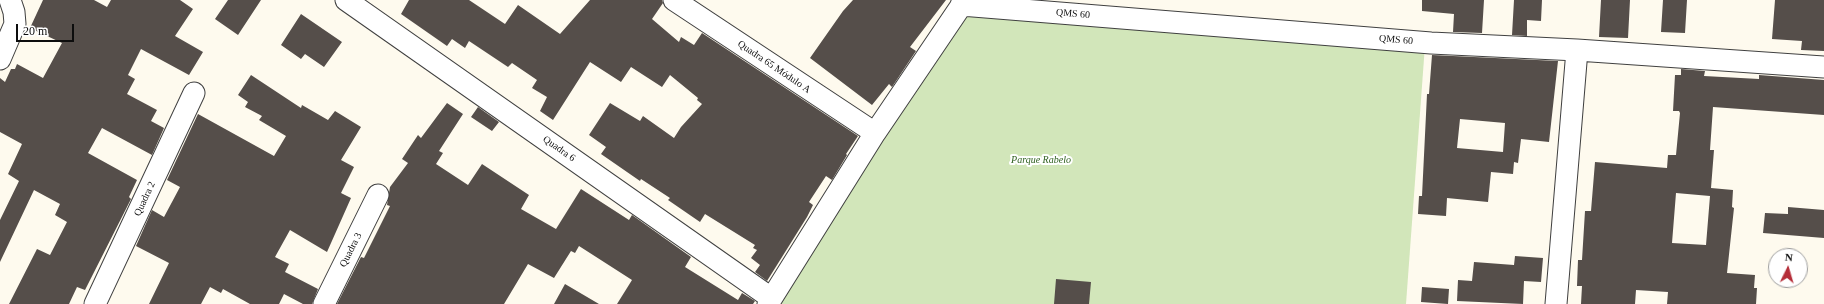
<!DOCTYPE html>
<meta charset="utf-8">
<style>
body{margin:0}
#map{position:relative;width:1824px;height:304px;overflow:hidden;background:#fefaee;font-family:"Times New Roman",serif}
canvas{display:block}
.north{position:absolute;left:1768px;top:248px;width:40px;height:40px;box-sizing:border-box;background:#fff;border:1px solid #9e9e9e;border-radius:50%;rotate:5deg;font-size:11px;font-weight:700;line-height:16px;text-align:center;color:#0d0d0d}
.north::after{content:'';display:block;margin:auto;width:14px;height:18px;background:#b52d38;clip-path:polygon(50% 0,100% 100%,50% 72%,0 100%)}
.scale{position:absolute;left:16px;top:24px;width:58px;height:18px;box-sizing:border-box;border:2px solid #0d0d0d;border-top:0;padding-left:5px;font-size:12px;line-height:14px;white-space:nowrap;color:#0d0d0d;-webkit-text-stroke:3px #fff;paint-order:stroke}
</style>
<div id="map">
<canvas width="1824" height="304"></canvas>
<div class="north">N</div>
<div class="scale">20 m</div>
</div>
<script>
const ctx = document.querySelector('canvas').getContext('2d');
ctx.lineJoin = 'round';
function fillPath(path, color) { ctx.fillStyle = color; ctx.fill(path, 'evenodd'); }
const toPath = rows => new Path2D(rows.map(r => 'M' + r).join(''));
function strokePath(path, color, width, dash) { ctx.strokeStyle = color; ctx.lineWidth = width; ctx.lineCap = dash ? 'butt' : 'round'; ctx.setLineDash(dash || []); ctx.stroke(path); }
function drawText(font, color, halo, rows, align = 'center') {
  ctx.font = font + ' "Times New Roman",serif'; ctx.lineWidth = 4; ctx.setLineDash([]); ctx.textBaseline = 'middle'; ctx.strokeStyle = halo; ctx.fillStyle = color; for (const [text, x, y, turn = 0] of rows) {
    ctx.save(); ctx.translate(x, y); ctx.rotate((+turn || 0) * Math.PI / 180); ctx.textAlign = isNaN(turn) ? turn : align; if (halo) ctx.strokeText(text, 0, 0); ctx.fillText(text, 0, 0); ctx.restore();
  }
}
fillPath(toPath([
 [963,10,1425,45,1406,304,780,304]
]), '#d2e6ba');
fillPath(toPath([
 [43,0,94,0,107,7,111,0,180,0,193,9,175,36,203,52,189,75,141,49,128,75,135,79,127,94,157,110,151,121,164,128,152,155,102,128,88,153,137,180,129,197,131,199,85,290,77,287,69,304,9,304,37,249,50,255,67,222,55,215,60,204,34,190,0,262,0,220,19,181,8,174,22,144,0,132,0,78,5,82,11,69,15,69,17,64,43,78,62,43,30,28],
 [228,0,261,0,238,35,215,19],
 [409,0,469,0,505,24,518,5,560,34,590,0,662,0,663,3,652,19,679,42,681,37,694,45,702,33,858,136,846,154,847,155,832,180,826,176,809,202,813,205,807,217,767,281,755,272,760,265,751,258,757,250,753,248,755,245,705,214,700,222,668,200,670,198,641,179,640,181,601,154,606,147,589,135,610,103,640,121,643,116,674,138,681,127,702,104,697,100,698,98,670,75,662,87,631,67,621,82,590,62,553,120,540,111,547,97,532,88,537,80,512,63,508,67,469,41,465,48,452,39,447,46,401,14],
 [853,0,946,0,910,47,916,51,892,87,889,84,872,105,810,58,843,11],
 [1422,0,1484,0,1482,33,1453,32,1454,14,1422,11],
 [1514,0,1542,0,1541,21,1527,20,1527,36,1512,35],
 [1601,0,1630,0,1628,38,1599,37],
 [1663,0,1687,0,1685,33,1661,32],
 [1775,0,1824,0,1824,51,1801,50,1802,41,1772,39],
 [301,14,342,42,324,67,305,54,301,59,281,45],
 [1432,55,1558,61,1549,142,1521,139,1518,163,1514,162,1513,174,1491,172,1488,202,1447,198,1446,216,1418,214,1419,196,1422,196,1427,94,1429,94],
 [1460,119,1505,123,1503,152,1457,148],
 [1681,69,1705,71,1704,76,1759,79,1759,75,1824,80,1824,115,1713,107,1710,150,1714,150,1711,188,1733,190,1732,207,1734,208,1727,273,1755,275,1754,288,1757,288,1756,304,1667,304,1668,292,1636,290,1635,304,1581,304,1582,286,1577,286,1578,260,1582,260,1585,211,1591,211,1595,162,1667,168,1668,155,1676,155,1680,113,1679,111,1673,111,1675,75,1681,75],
 [1676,193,1710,196,1706,245,1672,243],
 [251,75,301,108,302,105,328,120,335,111,361,127,341,160,354,167,341,193,351,198,327,252,290,230,275,257,289,264,285,272,318,289,312,304,303,304,284,294,279,304,250,304,223,289,221,293,210,287,201,304,149,304,169,263,136,246,152,210,164,217,180,187,167,180,198,114,274,156,286,136,259,120,262,116,245,107,248,102,238,95],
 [447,103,463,114,439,151,443,153,436,164,468,185,482,164,529,195,521,209,556,229,581,189,629,220,632,215,691,257,685,267,738,300,742,293,755,301,753,304,617,304,632,280,579,246,575,253,571,251,554,278,528,264,504,304,337,304,361,257,364,258,390,206,387,205,390,187,408,163,402,159,418,135,421,138],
 [478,107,499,122,492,131,471,117],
 [1788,207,1824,210,1824,238,1763,233,1765,213,1788,214],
 [1515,256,1543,258,1541,282,1524,281,1523,304,1457,301,1458,280,1472,281,1474,262,1514,265],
 [1056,279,1091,282,1089,304,1054,304],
 [565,284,599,304,554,304],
 [1422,287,1449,289,1448,304,1421,302]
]), '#554e4a');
const street = toPath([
 [346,0,771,298],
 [674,0,875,133],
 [961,5,1431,43,1577,50,1556,304],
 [1577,50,1824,67],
 [0,59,15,24,14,12,10,0],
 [95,304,194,93],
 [324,304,378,195],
 [768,304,875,133,965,0]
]);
strokePath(street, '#404040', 23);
strokePath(street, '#fff', 21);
drawText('10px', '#0d0d0d', '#fff', [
 ["QMS 60",1073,14,5],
 ["QMS 60",1396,40,5],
 ["Quadra 65 Módulo A",774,67,34],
 ["Quadra 6",559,149,35],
 ["Quadra 2",145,199,-65],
 ["Quadra 3",351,250,-63]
]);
drawText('italic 10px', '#306121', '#fff', [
 ["Parque Rabelo",1041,160]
]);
</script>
